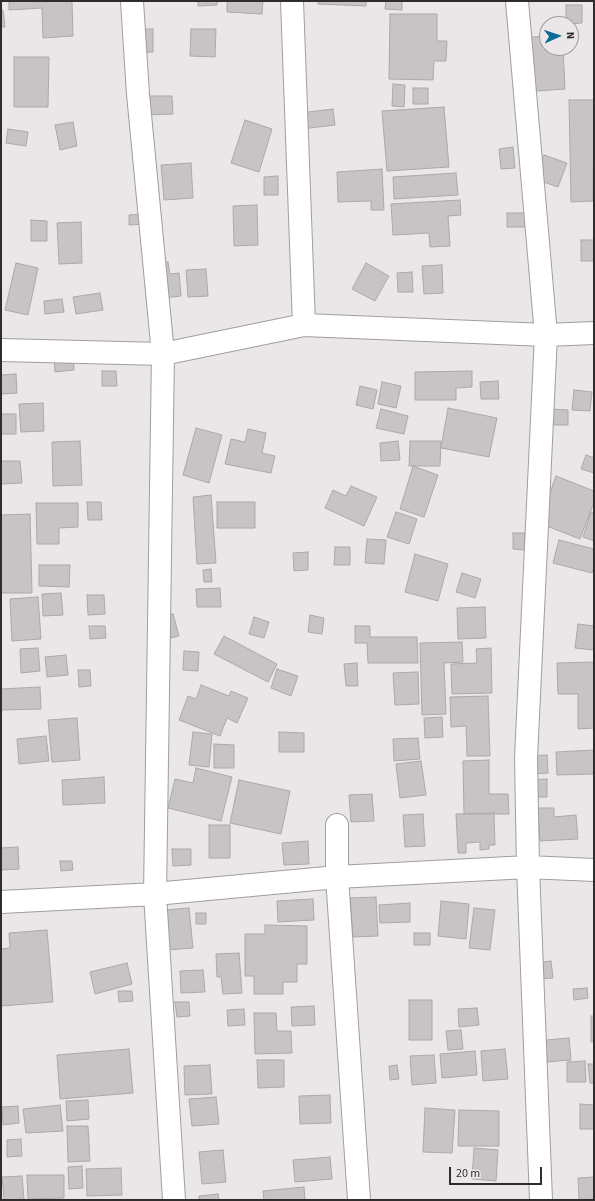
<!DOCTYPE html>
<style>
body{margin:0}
#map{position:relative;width:595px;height:1201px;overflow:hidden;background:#ebe7e8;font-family:"Source Sans 3",sans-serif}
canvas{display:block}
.frame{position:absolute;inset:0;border:2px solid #2e2c2d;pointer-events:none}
.north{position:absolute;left:539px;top:16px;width:40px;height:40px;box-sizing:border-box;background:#ebe7e8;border:1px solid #9f9c9d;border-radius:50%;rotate:87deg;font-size:11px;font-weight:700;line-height:16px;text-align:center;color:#2e2c2d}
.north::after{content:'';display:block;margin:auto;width:14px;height:18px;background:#096c9a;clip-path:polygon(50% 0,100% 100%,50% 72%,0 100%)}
.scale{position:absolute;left:449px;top:1167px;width:93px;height:18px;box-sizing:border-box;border:2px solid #2e2c2d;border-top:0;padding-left:5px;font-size:12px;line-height:14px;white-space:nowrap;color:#2e2c2d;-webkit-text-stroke:3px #ebe7e8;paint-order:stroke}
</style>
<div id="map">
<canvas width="595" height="1201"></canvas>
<div class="frame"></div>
<div class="north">N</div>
<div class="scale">20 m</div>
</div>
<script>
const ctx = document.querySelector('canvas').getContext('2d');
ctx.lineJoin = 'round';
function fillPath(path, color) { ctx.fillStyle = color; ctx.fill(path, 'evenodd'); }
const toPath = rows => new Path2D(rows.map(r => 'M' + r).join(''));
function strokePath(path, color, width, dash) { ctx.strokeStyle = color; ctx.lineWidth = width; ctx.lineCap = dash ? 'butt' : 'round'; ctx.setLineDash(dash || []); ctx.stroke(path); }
const building = toPath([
 [9,1,72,1,73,36,43,38,42,8,9,10,9,1],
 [198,1,217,1,217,5,198,6,198,1],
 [227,1,263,1,262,14,227,12,227,1],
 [318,1,366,1,366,6,318,4,318,1],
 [386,1,402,1,402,10,385,9,386,1],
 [566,5,582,5,582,23,566,24,566,5],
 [1,10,3,10,5,27,1,27,1,10],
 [390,14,437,14,437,41,447,41,446,61,434,61,433,80,389,79,390,14],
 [153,29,153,52,130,53,129,30,153,29],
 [191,29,216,29,215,57,190,56,191,29],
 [547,36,547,48,563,48,565,89,523,92,520,38,547,36],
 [14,57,49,57,48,107,14,107,14,57],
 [393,84,405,85,404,107,392,106,393,84],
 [413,88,428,88,428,104,413,104,413,88],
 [147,96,172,96,173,114,147,115,147,96],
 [569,100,594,100,593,201,571,202,569,100],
 [444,107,449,167,387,171,382,111,444,107],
 [333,109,335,125,302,129,300,113,333,109],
 [245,120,272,129,259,172,231,163,245,120],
 [73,122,77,146,60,150,55,125,73,122],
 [8,129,28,132,26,146,6,143,8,129],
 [513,147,515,168,501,169,499,149,513,147],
 [544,155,567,163,558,187,535,179,544,155],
 [191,163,193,198,164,200,161,165,191,163],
 [382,169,384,210,371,210,371,201,338,202,337,172,382,169],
 [456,173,458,195,394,199,393,177,456,173],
 [278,176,278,195,264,195,264,177,278,176],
 [460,200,461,215,448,216,450,246,430,247,429,233,393,235,391,204,460,200],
 [257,205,258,245,234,246,233,206,257,205],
 [507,213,532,213,533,227,507,227,507,213],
 [143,214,144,224,129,225,129,215,143,214],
 [31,220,47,221,47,241,31,241,31,220],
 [81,222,82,263,59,264,57,223,81,222],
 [581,240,594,240,594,261,581,261,581,240],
 [168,262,170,274,179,273,181,296,162,298,158,263,168,262],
 [16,263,38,268,28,315,5,310,16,263],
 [366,263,389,276,375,301,352,289,366,263],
 [442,265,443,293,424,294,422,266,442,265],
 [206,269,208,296,188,297,186,270,206,269],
 [412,272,413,292,398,292,397,273,412,272],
 [100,293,103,310,76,314,73,297,100,293],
 [62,299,64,312,45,314,44,301,62,299],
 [73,356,74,370,55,372,54,357,73,356],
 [102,371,116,371,117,386,102,386,102,371],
 [472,371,472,387,456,388,456,400,415,400,415,372,472,371],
 [16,374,17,393,1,394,1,375,16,374],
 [498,381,499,399,481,399,480,382,498,381],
 [382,382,401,386,396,408,378,404,382,382],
 [360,386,377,390,373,409,356,405,360,386],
 [574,390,592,392,590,411,572,410,574,390],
 [43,403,44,431,21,432,19,404,43,403],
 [448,408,497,418,489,457,441,448,448,408],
 [381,409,408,416,404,434,376,428,381,409],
 [551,409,568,410,568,425,551,425,551,409],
 [1,414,16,414,16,434,1,434,1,414],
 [196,428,222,435,209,483,183,475,196,428],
 [248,429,266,433,262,453,275,456,271,473,225,464,231,439,245,442,248,429],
 [80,441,82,485,53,486,52,442,80,441],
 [398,441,400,460,381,461,380,443,398,441],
 [410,441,441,441,440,466,409,466,410,441],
 [586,455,594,458,594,473,581,469,586,455],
 [1,461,20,461,22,483,1,484,1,461],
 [413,466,438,475,424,517,400,509,413,466],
 [556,476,594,491,594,502,580,539,539,523,556,476],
 [351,486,377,497,364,526,325,508,333,490,346,496,351,486],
 [211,495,216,563,197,564,193,497,211,495],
 [87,502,101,502,102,520,88,520,87,502],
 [217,502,255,502,255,528,217,528,217,502],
 [36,503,78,503,78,527,59,528,59,544,37,544,36,503],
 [396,512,417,519,409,544,387,537,396,512],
 [591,512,594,513,594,541,583,537,591,512],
 [30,514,32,593,1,593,1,515,30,514],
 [513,533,525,533,525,550,513,549,513,533],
 [367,539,386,540,384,564,365,563,367,539],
 [559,540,594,549,594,567,592,573,553,563,559,540],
 [335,547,350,547,350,565,334,565,335,547],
 [308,552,308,570,294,571,293,553,308,552],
 [415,554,448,564,438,601,405,592,415,554],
 [39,565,70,565,69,587,39,586,39,565],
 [211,569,212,582,204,582,203,570,211,569],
 [462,573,481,579,475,598,456,592,462,573],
 [220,588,221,607,197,607,196,589,220,588],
 [61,593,63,615,43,616,42,594,61,593],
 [87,595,104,595,105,614,88,615,87,595],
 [38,597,41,639,12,641,10,599,38,597],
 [485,607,486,638,458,639,457,608,485,607],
 [173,614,179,636,162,640,156,619,173,614],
 [310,615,324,618,322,634,308,632,310,615],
 [254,617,269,622,264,638,249,634,254,617],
 [578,624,594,626,594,650,575,648,578,624],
 [89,626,105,626,106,638,90,639,89,626],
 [355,626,370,626,370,637,417,637,418,663,368,663,367,643,355,643,355,626],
 [224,636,277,664,268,682,214,654,224,636],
 [462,642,463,662,444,663,446,714,422,715,420,643,462,642],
 [38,648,40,671,21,673,20,649,38,648],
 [491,648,492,693,452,694,451,664,477,663,476,649,491,648],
 [184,651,199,652,198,671,183,670,184,651],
 [66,655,68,675,47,677,45,657,66,655],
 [594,662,594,728,578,729,578,694,558,694,557,663,594,662],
 [357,663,358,686,346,686,344,664,357,663],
 [277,669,298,676,291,696,271,688,277,669],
 [78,670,90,670,91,686,79,687,78,670],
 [418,672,419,704,395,705,393,673,418,672],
 [201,685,229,696,231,691,248,698,237,723,227,718,220,736,179,720,188,696,196,699,201,685],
 [40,687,41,709,1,710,1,689,40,687],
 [488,696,490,756,467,756,466,726,451,727,450,697,488,696],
 [442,717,443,737,425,738,424,718,442,717],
 [77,718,80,760,52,762,48,720,77,718],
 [193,732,212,734,209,767,189,765,193,732],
 [279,732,304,733,304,752,279,752,279,732],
 [46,736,49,761,19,764,17,739,46,736],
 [418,738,420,759,394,761,393,739,418,738],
 [214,744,234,745,234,768,214,768,214,744],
 [594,750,594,774,557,775,556,752,594,750],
 [547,755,548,773,532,774,531,756,547,755],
 [489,760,489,794,508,794,509,814,464,814,463,761,489,760],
 [421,761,426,795,400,798,396,764,421,761],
 [196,768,232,777,221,821,168,808,175,779,193,783,196,768],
 [104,777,105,803,63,805,62,780,104,777],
 [547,779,547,797,530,797,529,780,547,779],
 [239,780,290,791,281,834,230,823,239,780],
 [372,794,374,821,351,822,349,795,372,794],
 [538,808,554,808,554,817,576,815,578,839,540,841,538,808],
 [494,813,495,845,489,845,489,849,480,850,480,842,466,843,466,853,458,853,456,814,494,813],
 [423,814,425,846,405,847,403,815,423,814],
 [209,825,230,825,230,858,209,858,209,825],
 [308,841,309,864,284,865,282,843,308,841],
 [18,847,19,869,1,870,1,848,18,847],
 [172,849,191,849,191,865,173,866,172,849],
 [60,861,72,861,73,870,61,871,60,861],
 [376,897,378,936,353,937,350,898,376,897],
 [313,899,314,920,278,922,277,901,313,899],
 [441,901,469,904,466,939,438,936,441,901],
 [410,903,410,922,380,923,379,905,410,903],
 [189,908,193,948,168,950,165,910,189,908],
 [474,908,495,910,490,950,469,948,474,908],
 [196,913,206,913,206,924,196,924,196,913],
 [265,925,307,926,307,964,297,964,297,982,283,982,283,994,254,994,254,976,245,976,245,934,265,934,265,925],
 [47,930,53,1002,1,1006,1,949,10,948,9,933,47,930],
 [414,933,430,933,430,945,414,945,414,933],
 [239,953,242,993,223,994,221,977,217,977,216,954,239,953],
 [551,961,553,978,537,979,536,963,551,961],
 [127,963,132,984,95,994,90,972,127,963],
 [203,970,205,992,181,993,180,971,203,970],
 [587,988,588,998,574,1000,573,989,587,988],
 [118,991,132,991,133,1001,119,1002,118,991],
 [409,1000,432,1000,432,1040,409,1040,409,1000],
 [175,1002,189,1002,190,1016,177,1017,175,1002],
 [314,1006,315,1025,292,1026,291,1007,314,1006],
 [477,1008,479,1025,459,1027,458,1009,477,1008],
 [244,1009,245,1025,228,1026,227,1010,244,1009],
 [254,1013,276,1013,277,1031,291,1031,292,1053,255,1054,254,1013],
 [591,1016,594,1016,594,1042,591,1042,591,1016],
 [461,1030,463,1049,448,1050,446,1031,461,1030],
 [569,1038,571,1060,547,1062,546,1040,569,1038],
 [129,1049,133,1093,60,1099,57,1055,129,1049],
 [505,1049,508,1079,483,1081,481,1051,505,1049],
 [475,1051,477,1075,442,1078,440,1054,475,1051],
 [434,1055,436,1083,412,1085,410,1056,434,1055],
 [257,1060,284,1060,284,1087,258,1088,257,1060],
 [585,1061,586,1082,567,1082,567,1062,585,1061],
 [588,1064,594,1064,594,1083,590,1083,588,1064],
 [210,1065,212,1094,185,1095,184,1066,210,1065],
 [397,1065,399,1079,390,1080,389,1066,397,1065],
 [330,1095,331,1123,300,1124,299,1096,330,1095],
 [216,1097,219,1124,192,1126,189,1099,216,1097],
 [88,1100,89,1119,67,1121,66,1101,88,1100],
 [580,1104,594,1105,594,1129,580,1129,580,1104],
 [60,1105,63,1131,26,1133,23,1109,60,1105],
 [18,1106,19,1123,3,1125,2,1107,18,1106],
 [425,1108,455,1110,452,1153,423,1152,425,1108],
 [459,1110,499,1111,499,1146,458,1146,459,1110],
 [67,1126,88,1126,90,1161,68,1162,67,1126],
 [21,1139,22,1156,7,1157,7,1140,21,1139],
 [474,1148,498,1150,496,1181,472,1179,474,1148],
 [223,1150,226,1182,202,1184,199,1152,223,1150],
 [330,1157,332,1179,295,1182,293,1160,330,1157],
 [82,1166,83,1188,69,1189,68,1167,82,1166],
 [121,1168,122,1195,87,1196,86,1169,121,1168],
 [27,1175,64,1175,64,1198,28,1199,27,1175],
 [22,1176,24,1199,4,1200,2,1177,22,1176],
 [594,1177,594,1199,579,1200,578,1178,594,1177],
 [304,1187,305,1200,264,1200,263,1191,304,1187],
 [218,1194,219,1200,199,1200,199,1196,218,1194]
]);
fillPath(building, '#c8c4c5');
strokePath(building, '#aca8a9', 1);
const minor = toPath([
 [132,1,138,94,163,354,155,894,174,1200],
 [292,1,304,325],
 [517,1,546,335,526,758,528,867,541,1200],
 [1,350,163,354,304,325,546,335,594,333],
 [337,825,337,877,359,1200],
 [1,902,155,894,337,877,528,867,594,870]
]);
strokePath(minor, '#a19d9e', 24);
strokePath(minor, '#fff', 22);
</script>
